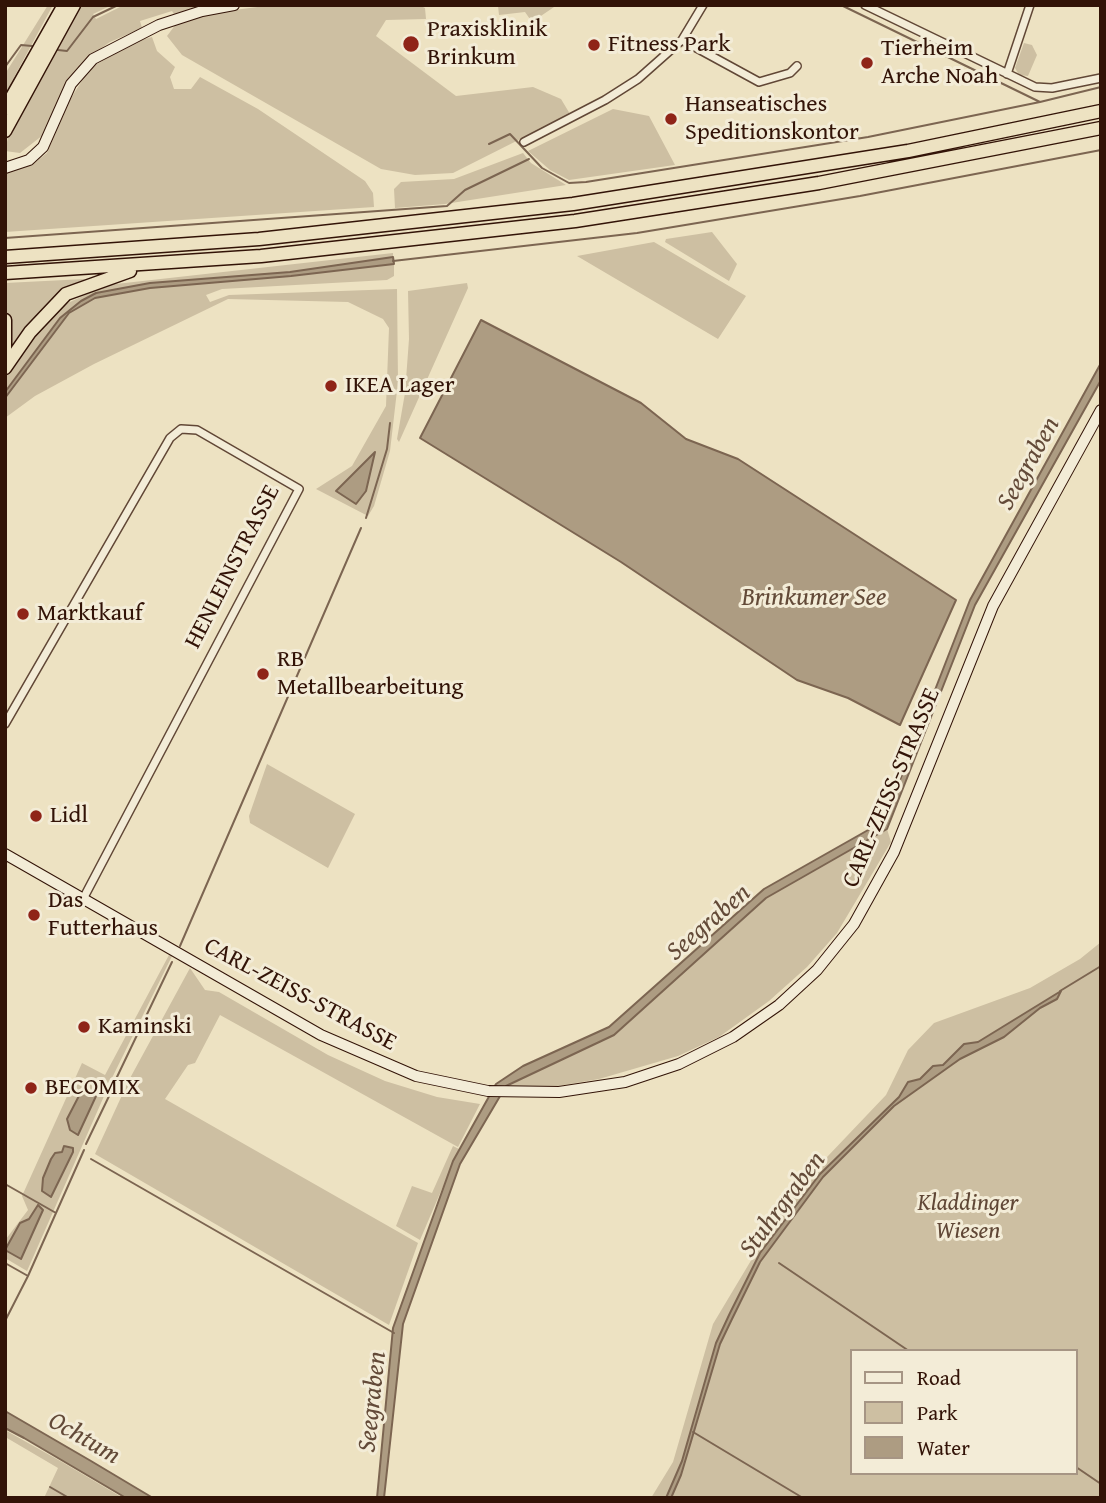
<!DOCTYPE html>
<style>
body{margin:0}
#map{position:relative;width:1106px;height:1503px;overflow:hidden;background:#ede2c2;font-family:"Gentium Book Plus",serif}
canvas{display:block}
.frame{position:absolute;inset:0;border:7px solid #321307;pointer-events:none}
.legend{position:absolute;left:850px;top:1349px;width:228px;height:126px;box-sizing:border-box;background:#f3ecd7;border:2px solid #a69584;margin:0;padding:9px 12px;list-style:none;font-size:21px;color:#321307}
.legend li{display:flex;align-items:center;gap:14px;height:35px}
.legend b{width:35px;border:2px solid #a69584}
</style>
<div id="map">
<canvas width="1106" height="1503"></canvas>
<div class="frame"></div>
<ul class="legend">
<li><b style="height:9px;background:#f3ecd7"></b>Road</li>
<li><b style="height:19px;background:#cdbfa2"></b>Park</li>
<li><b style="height:19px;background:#ad9c82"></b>Water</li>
</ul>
</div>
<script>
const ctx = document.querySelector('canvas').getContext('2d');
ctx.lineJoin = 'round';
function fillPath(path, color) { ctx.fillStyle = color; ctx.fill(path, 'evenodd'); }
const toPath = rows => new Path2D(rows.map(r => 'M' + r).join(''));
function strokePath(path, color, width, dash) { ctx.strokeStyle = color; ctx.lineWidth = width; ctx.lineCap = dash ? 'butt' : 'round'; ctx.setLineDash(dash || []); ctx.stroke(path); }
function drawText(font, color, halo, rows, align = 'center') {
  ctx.font = font + ' "Gentium Book Plus",serif'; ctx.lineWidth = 6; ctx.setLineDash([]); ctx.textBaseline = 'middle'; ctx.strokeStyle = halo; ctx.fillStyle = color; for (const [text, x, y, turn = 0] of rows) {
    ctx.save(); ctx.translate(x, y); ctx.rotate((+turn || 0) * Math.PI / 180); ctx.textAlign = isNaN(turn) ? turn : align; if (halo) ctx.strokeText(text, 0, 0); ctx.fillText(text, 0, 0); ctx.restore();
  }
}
fillPath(toPath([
 [48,5,53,5,5,94,5,74],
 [79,5,112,5,93,14,96,19,124,5,208,5,174,14,172,11,140,21,142,28,110,42,87,58,64,87,43,135,20,153,5,151,9,133],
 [273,5,421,6,425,8,426,19,386,20,376,36,456,96,533,87,561,99,570,114,453,173,415,175,381,169,182,55,167,36,176,24,203,14],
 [557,5,532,22,525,12,499,15,498,6],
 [152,37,157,51,175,67,170,77,174,89,191,89,200,77,258,109,365,181,373,193,374,207,5,232,5,173,33,164,47,153,71,98,90,68,135,42],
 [1024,43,1032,45,1037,55,1028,76,1019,75,1015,68],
 [613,109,649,116,675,165,569,180,550,170,528,151],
 [523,153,531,163,566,185,445,204,395,208,394,189,401,182,454,179],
 [712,232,737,264,729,281,665,242,666,239],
 [654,242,746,296,718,339,577,256],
 [393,253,393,257,290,272,150,283,96,293,81,301,60,318,5,392,5,375,59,307,107,285],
 [394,264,394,276,387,280,222,289,206,295,210,302,229,295,397,289,398,382,390,451,374,506,368,516,316,489,352,466,386,406,389,328,383,319,348,302,228,299,94,364,35,396,5,418,5,398,69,313,95,298,150,288,291,276],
 [85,279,49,302,9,356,12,325,5,308,5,283],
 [467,283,468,288,399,442,397,439,405,393,409,339,408,291],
 [267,764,355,814,328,868,250,823,249,816],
 [887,829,891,842,837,933,807,967,769,1001,719,1037,678,1056,599,1079,546,1088,506,1086,614,1035,766,898],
 [1101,942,1101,1498,651,1498,673,1462,713,1324,789,1197,886,1095,908,1050,934,1023,1030,988,1080,959],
 [852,1351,1076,1351,1076,1473,852,1473],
 [169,955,172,956,112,1078,27,1271,5,1258,6,1239,28,1210,22,1196,82,1063,105,1075],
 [190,968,205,990,219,992,328,1055,385,1081,437,1097,480,1104,458,1147,220,1015,195,1063,188,1065,165,1099,418,1243,389,1325,95,1154,129,1080],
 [453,1146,459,1149,420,1240,396,1226,412,1186,432,1193],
 [5,1430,62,1462,123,1498,44,1498,58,1468,7,1438,5,1441]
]), '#cdbfa2');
const water = toPath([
 [393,257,394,264,291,276,150,288,95,298,69,313,5,398,5,392,60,318,81,301,96,293,150,283,290,272,393,257],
 [481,320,641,403,686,439,738,459,956,600,900,725,848,698,797,680,621,562,420,438,481,320],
 [1101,363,1101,380,975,605,887,829,766,898,614,1035,506,1086,460,1164,403,1324,384,1498,377,1498,393,1328,453,1161,496,1084,523,1066,609,1027,764,889,884,821,970,600,1101,363],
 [375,452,366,491,356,504,336,491,375,452],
 [1061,991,1057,999,1040,1008,1004,1037,960,1059,894,1106,823,1177,760,1262,732,1319,720,1344,681,1475,671,1498,666,1498,682,1461,716,1343,730,1313,760,1253,820,1174,899,1097,908,1082,920,1079,933,1066,943,1065,964,1044,978,1042,1061,991],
 [82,1090,95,1091,97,1094,78,1135,70,1130,67,1119,82,1090],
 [64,1146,73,1148,73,1152,51,1197,42,1191,43,1178,51,1159,55,1153,62,1152,64,1146],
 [38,1205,43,1210,21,1259,5,1250,20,1223,29,1219,38,1205],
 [5,1411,91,1461,153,1498,126,1498,24,1438,5,1428,5,1411]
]);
fillPath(water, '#ad9c82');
strokePath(water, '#7c6551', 2);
strokePath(toPath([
 [841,5,1040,102,1101,87],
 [58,50,67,51,93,17,118,5],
 [5,67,21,45,32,46],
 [489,144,510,134,542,168,569,183,586,182,868,137,1040,102],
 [5,238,447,206,465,190,529,159],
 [393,261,637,233,860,196,1101,150],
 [366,518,387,449,390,423],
 [180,946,361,528],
 [1060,991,1101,966],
 [116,1079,172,962],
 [86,1144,111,1092],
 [91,1159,394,1333],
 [5,1184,56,1213],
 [5,1263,28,1276],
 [779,1263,909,1351],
 [5,1321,28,1276,84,1150],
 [693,1432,803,1498],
 [1076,1467,1101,1484],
 [50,1487,69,1498]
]), '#7c6551', 2);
const street = toPath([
 [865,5,1035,87,1052,88,1101,78],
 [682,40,759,82,790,73,797,66],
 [1007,74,1030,5],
 [524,142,605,100,638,79,682,40,703,5],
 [5,724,170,438,181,429,197,430,299,489,83,899]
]);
const secondary = toPath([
 [5,168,29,160,43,147,71,84,93,59,159,25,202,11,234,5],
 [5,854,321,1035,416,1076,488,1091,559,1092,625,1082,679,1064,733,1037,779,1005,817,970,854,924,894,852,993,606,1101,410]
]);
const highway = toPath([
 [5,109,64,5],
 [5,131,74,5],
 [5,257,259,239,573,204,908,151,1101,111],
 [5,273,261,256,575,221,819,183,1101,128],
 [5,320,5,349],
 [5,368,30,332,66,294,130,271]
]);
strokePath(street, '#614736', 10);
strokePath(secondary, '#321307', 12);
strokePath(highway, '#321307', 15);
strokePath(street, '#f3ecd7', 7);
strokePath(secondary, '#f3ecd7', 10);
strokePath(highway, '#ede2c2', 12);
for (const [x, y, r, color] of [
 [411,44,9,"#8f2418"],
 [594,45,7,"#8f2418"],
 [867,63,7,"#8f2418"],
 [671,119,7,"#8f2418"],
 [331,386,7,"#8f2418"],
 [23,614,7,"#8f2418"],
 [263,674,7,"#8f2418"],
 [36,816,7,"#8f2418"],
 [34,915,7,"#8f2418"],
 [84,1027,7,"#8f2418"],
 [31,1088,7,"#8f2418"]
]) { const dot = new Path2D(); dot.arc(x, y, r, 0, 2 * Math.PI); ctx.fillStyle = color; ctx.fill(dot); strokePath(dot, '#f3ecd7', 2.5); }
drawText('24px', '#321307', '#f3ecd7', [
 ["Praxisklinik",427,30],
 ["Brinkum",427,58],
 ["Fitness Park",608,45],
 ["Tierheim",881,49],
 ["Arche Noah",881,77],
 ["Hanseatisches",685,105],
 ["Speditionskontor",685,133],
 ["IKEA Lager",345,386],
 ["Marktkauf",37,614],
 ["RB",277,660],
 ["Metallbearbeitung",277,688],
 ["Lidl",50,816],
 ["Das",48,901],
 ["Futterhaus",48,929],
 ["Kaminski",98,1027],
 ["BECOMIX",45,1088]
], 'left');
drawText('24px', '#321307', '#f3ecd7', [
 ["HENLEINSTRASSE",233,567,-63],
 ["CARL-ZEISS-STRASSE",892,788,-67],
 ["CARL-ZEISS-STRASSE",300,995,28]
]);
drawText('italic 24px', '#604736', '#f3ecd7', [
 ["Kladdinger",968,1204],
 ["Wiesen",968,1232]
]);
drawText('italic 26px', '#634a38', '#f3ecd7', [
 ["Seegraben",1029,464,-61],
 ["Brinkumer See",814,598],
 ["Seegraben",709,923,-41],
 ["Stuhrgraben",783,1205,-53],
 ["Seegraben",373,1402,-84],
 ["Ochtum",84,1439,30]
]);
</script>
